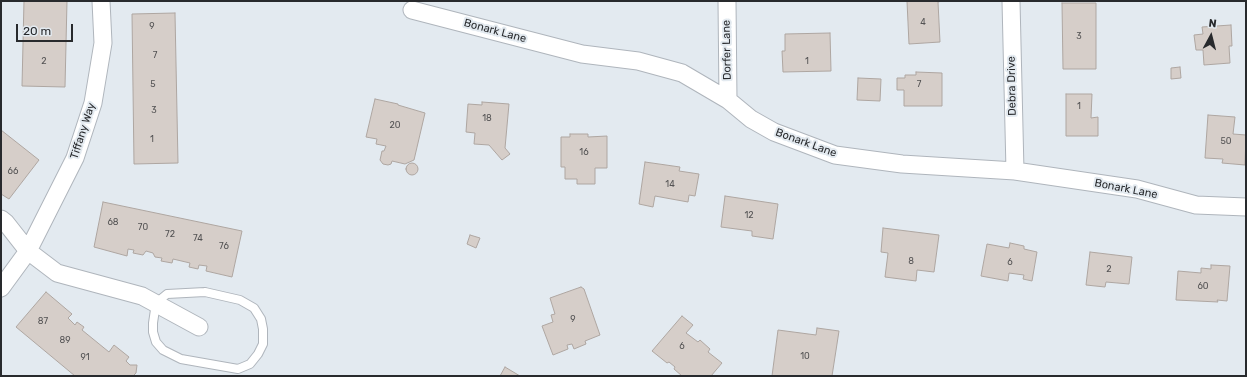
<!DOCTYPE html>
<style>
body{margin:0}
#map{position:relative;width:1247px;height:377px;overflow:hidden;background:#e3eaf0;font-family:Rubik,sans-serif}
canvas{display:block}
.frame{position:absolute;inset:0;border:2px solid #282a2d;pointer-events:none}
.north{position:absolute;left:1191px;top:16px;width:40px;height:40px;-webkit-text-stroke:3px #e3eaf0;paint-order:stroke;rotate:7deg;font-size:11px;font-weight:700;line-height:16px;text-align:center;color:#282a2d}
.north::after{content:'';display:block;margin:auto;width:14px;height:18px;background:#282a2d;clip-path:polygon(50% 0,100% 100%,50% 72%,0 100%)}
.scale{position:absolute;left:16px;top:24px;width:57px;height:18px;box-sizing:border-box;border:2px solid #282a2d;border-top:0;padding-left:5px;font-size:12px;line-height:14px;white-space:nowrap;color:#282a2d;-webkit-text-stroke:3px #e3eaf0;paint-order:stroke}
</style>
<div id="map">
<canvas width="1247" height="377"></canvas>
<div class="frame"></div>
<div class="north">N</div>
<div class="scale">20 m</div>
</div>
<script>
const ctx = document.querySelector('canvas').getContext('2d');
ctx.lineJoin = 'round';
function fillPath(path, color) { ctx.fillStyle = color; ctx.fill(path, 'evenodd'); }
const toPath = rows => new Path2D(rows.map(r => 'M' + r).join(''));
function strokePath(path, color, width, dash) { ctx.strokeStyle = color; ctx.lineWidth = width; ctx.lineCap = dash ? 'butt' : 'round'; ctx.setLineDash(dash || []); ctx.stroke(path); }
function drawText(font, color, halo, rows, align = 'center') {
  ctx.font = font + ' Rubik,sans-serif'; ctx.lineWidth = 4; ctx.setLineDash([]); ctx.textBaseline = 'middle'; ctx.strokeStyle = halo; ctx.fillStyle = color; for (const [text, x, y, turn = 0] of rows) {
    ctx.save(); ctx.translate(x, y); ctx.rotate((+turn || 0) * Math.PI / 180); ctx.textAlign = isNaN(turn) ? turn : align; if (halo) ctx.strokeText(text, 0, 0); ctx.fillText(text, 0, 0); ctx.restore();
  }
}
const building = toPath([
 [24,1,67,1,65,87,22,86,24,1],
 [907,1,942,1,938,2,940,42,909,44,907,1],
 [1062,3,1096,3,1096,69,1063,69,1062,3],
 [175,13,178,163,134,164,132,14,175,13],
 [1231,25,1232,46,1229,46,1230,63,1204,65,1203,50,1196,50,1194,35,1203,34,1202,27,1231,25],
 [830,33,831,71,783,72,782,51,785,51,785,34,830,33],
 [1180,67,1181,78,1171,79,1171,68,1180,67],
 [916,72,942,73,942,106,904,106,904,90,897,90,897,78,905,78,905,75,916,75,916,72],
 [858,78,881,79,880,101,857,100,858,78],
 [1066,94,1092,94,1091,118,1098,117,1098,136,1066,136,1066,94],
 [375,99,398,104,398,105,425,113,414,160,405,164,392,161,391,164,388,165,383,164,380,160,382,151,384,151,386,146,376,144,377,139,366,137,375,99],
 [482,102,509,104,505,148,510,154,502,160,489,145,474,144,475,133,466,132,468,104,482,105,482,102],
 [1208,115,1235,117,1233,134,1246,135,1245,165,1222,163,1223,159,1205,158,1208,115],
 [1,130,39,160,9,199,1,194,1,130],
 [570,134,588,134,588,137,607,136,607,168,595,168,595,184,577,184,577,179,565,179,565,167,561,167,561,137,570,137,570,134],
 [645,162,680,167,679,171,699,174,695,196,689,195,688,202,655,196,653,207,639,204,645,162],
 '406 169a6 6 0 1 1 12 0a6 6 0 1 1-12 0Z',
 [725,196,778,204,773,239,752,236,752,231,721,227,725,196],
 [103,202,242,231,232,277,206,271,207,266,199,265,198,269,189,267,190,263,173,259,172,263,161,261,162,258,155,257,153,253,146,251,143,255,133,253,134,250,128,249,127,256,94,247,103,202],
 [883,228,939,235,934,272,917,270,916,281,885,277,888,253,881,252,883,228],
 [470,235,480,238,476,248,467,244,470,235],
 [1010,243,1024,246,1024,249,1037,252,1032,281,1023,279,1024,275,1009,273,1008,281,981,276,987,244,1009,248,1010,243],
 [1090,252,1132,257,1129,284,1106,282,1105,287,1086,285,1090,252],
 [1211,265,1230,266,1227,301,1217,300,1218,302,1176,300,1178,271,1201,273,1201,268,1211,269,1211,265],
 [581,287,584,289,600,335,585,341,586,344,574,349,572,344,567,345,568,349,553,355,542,326,553,322,551,315,555,314,550,298,581,287],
 [46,292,72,314,68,318,75,325,77,322,84,327,82,330,109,352,114,345,129,357,126,361,130,365,137,365,136,373,133,376,75,376,16,327,46,292],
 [682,316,693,325,686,333,698,342,700,340,710,349,708,352,722,363,711,376,682,376,674,369,675,367,669,362,667,363,652,351,682,316],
 [817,328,839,331,832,376,772,376,778,330,816,335,817,328],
 [505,367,520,376,500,376,505,367]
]);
fillPath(building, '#d6cec9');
strokePath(building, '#aea6a1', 1);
const service = toPath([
 [205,292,240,300,254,308,261,319,263,329,263,344,258,354,250,364,238,369,181,359,163,350,156,342,153,332,153,323,156,303,167,294,205,292]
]);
const minor = toPath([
 [727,1,728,100],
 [1011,1,1015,171],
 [412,10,582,54,638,61,682,73,728,100,751,119,774,132,835,155,902,164,1015,171,1137,189,1196,205,1246,207],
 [1,219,6,223,28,251,57,273,142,296,199,327],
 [1,288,28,251,75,158,93,103,103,43,101,1]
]);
strokePath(service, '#afb5bc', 10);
strokePath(minor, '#afb5bc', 19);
strokePath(service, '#fff', 8);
strokePath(minor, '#fff', 17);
drawText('9px', '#545354', null, [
 ["4",923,22],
 ["9",152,26],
 ["3",1079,36],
 ["7",155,55],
 ["2",44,61],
 ["1",807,61],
 ["5",153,84],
 ["7",919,84],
 ["1",1079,106],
 ["3",154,110],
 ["18",487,118],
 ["20",395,125],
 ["1",152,139],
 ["50",1226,141],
 ["16",584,152],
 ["66",13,171],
 ["14",670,184],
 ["12",749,215],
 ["68",113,222],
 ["70",143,227],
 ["72",170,234],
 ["74",198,238],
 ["76",224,246],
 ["8",911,261],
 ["6",1010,262],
 ["2",1109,269],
 ["60",1203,286],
 ["9",573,319],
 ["87",43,321],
 ["89",65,340],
 ["6",682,346],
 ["10",805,356],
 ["91",85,357]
]);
drawText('11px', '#282a2d', '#e3eaf0', [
 ["Bonark Lane",495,31,15],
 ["Dorfer Lane",727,50,-91],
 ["Debra Drive",1012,86,-91],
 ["Tiffany Way",83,131,-72],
 ["Bonark Lane",806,143,20],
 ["Bonark Lane",1126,189,11]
]);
</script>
